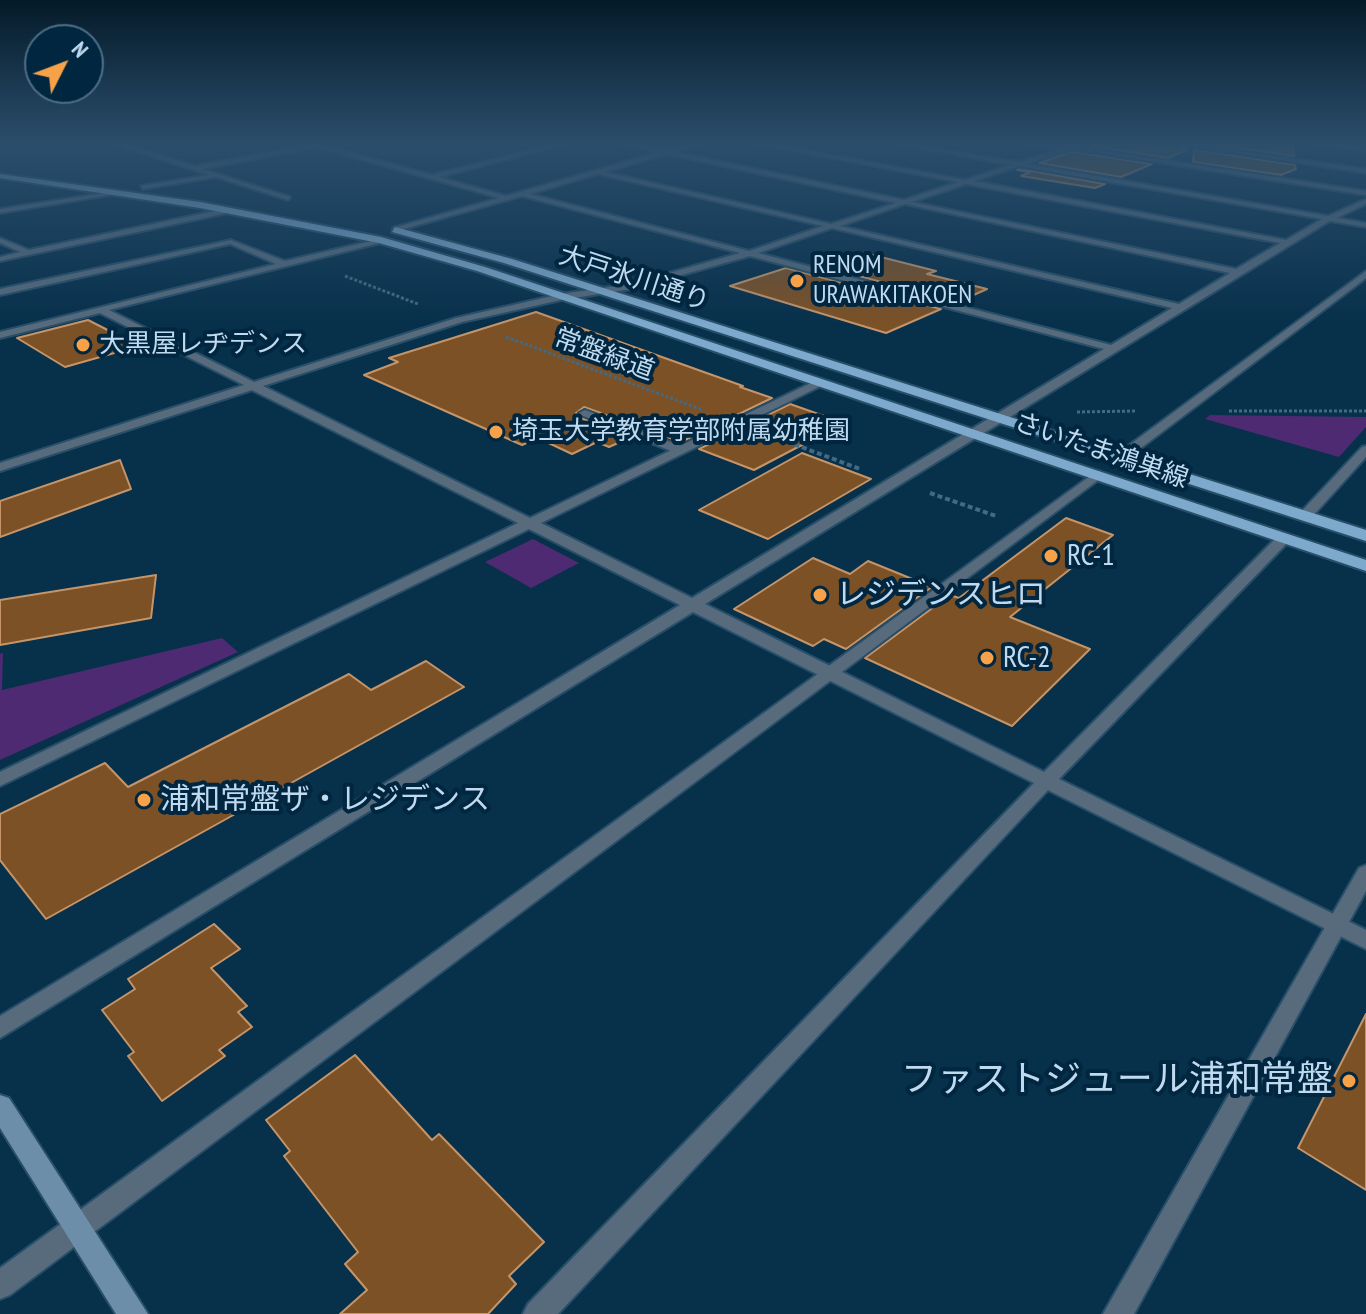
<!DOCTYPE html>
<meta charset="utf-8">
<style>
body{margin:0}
#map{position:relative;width:1366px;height:1314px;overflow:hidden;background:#07304b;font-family:"PT Sans Narrow",sans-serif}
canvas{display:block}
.north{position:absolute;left:24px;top:24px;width:80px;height:80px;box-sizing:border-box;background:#002640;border:2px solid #4c6e86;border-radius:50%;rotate:48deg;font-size:22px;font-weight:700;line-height:32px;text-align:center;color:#bfdaef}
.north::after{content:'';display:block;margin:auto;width:28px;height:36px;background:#f7a149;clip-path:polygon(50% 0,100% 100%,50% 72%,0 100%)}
</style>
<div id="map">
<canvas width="1366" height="1314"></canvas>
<div class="north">N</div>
</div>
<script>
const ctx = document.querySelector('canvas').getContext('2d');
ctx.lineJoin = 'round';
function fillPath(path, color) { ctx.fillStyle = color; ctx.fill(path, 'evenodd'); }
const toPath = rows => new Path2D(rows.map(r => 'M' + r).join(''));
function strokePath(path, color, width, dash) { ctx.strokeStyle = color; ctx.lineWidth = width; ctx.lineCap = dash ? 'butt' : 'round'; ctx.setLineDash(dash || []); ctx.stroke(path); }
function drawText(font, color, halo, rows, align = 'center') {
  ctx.font = font + ' "PT Sans Narrow","Noto Sans JP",sans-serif'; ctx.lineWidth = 8; ctx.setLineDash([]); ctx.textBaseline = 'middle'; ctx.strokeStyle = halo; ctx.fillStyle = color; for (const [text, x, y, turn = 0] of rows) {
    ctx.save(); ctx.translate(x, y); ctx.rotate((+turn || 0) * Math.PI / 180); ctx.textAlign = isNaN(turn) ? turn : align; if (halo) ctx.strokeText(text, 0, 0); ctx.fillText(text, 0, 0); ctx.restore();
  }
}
fillPath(toPath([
 [1210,415,1366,417,1366,427,1339,457,1205,419],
 [533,539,579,563,531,588,485,562],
 [222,638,238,652,0,760,0,654,3,653,2,690]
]), '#4d2a72');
const building = toPath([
 [1104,142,1170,142,1188,149,1168,158,1091,146,1104,142],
 [1194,142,1292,142,1294,156,1194,142],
 [1194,150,1295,165,1296,169,1281,175,1193,162,1194,150],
 [1070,152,1072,152,1152,164,1121,177,1039,163,1070,152],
 [1017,170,1019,169,1105,184,1095,188,1021,176,1030,172,1017,170],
 [865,253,936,271,927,274,987,289,958,302,824,267,865,253],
 [786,268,941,309,886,333,730,286,786,268],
 [536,312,743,386,740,387,772,398,681,442,584,407,576,413,579,417,629,438,609,447,597,442,572,454,538,438,522,445,364,375,398,362,389,358,536,312],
 [88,320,139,346,65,367,17,338,88,320],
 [790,404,844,423,754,470,699,449,790,404],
 [802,453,871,479,768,539,699,510,802,453],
 [120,460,131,489,0,537,0,501,120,460],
 [1066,518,1113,535,1010,617,1090,649,1012,726,865,658,950,595,959,598,1066,518],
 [813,558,850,574,868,561,932,587,846,649,824,639,813,646,734,609,813,558],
 [156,575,151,618,0,645,0,600,156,575],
 [426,661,464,687,46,919,0,860,0,814,105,763,128,787,349,674,371,690,426,661],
 [214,924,240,949,211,968,247,1006,238,1012,252,1027,219,1050,225,1056,162,1101,128,1056,134,1052,102,1010,135,989,128,979,214,924],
 [1366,1014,1366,1190,1298,1148,1366,1014],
 [355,1055,432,1140,439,1134,544,1242,509,1276,516,1284,488,1314,340,1314,367,1290,345,1264,358,1252,284,1156,290,1151,266,1120,355,1055]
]);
fillPath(building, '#7c5126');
strokePath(building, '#c59569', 2);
const lane = toPath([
 [1021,142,1034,142,1070,149,1067,151,1021,142],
 [1173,142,1366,169,1366,173,1176,144,1173,142],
 [1071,146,1366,191,1366,195,1073,149,1071,146],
 [1366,271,1366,278,1125,460,1117,460,1117,454,1366,271],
 [585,410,684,447,686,450,684,453,676,453,581,415,579,413,585,410],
 [1097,471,1101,472,1101,478,10,1295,0,1299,0,1268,1097,471],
 [1366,865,1366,891,1134,1314,1103,1314,1359,868,1366,865]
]);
const street = toPath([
 [109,142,118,142,195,166,310,145,303,142,312,142,432,175,564,142,574,142,439,177,506,196,659,152,615,142,666,150,705,142,674,152,904,200,958,182,749,142,761,142,965,180,1011,165,888,142,1019,162,1082,142,1090,142,1027,164,1328,216,1366,199,1366,204,1337,218,1366,223,1366,227,1330,221,1323,225,705,604,1044,772,1279,535,1289,535,1289,541,1059,779,1366,930,1366,949,1048,790,558,1314,523,1314,528,1304,1034,783,693,612,0,1038,0,1016,680,605,529,529,0,786,0,772,518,523,252,390,0,471,0,463,244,385,100,313,0,338,0,332,276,264,230,244,0,295,0,289,231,240,285,261,384,238,384,242,109,310,254,382,456,318,561,294,630,284,740,253,522,196,393,232,393,228,499,198,317,147,202,169,290,197,288,200,216,177,143,189,141,186,209,175,109,142],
 [667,154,896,203,831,224,605,172,667,154],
 [1019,166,1322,219,1286,240,974,181,1019,166],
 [598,174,823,226,749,251,530,194,598,174],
 [966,184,1280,243,1236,269,912,202,966,184],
 [905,204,1230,273,1179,304,840,226,905,204],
 [832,228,1172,308,1111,345,758,253,832,228],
 [750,256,1104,349,692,598,541,523,823,385,823,381,815,381,530,518,263,386,462,322,561,300,631,289,750,256],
 [1312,142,1366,147,1366,151,1315,144,1312,142],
 [118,191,116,194,0,213,0,209,118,191],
 [229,208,232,212,0,261,0,257,20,252,0,243,0,238,29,250,229,208],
 [1366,446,1366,457,1310,519,1300,519,1300,513,1362,447,1366,446]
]);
const secondary = toPath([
 [0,1095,9,1098,148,1314,116,1314,0,1128,0,1095]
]);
const primary = toPath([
 [0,174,200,202,381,237,485,267,1366,560,1366,571,477,271,379,243,200,208,0,178,0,174],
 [395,227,512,259,1366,530,1366,541,504,263,392,232,395,227]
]);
strokePath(lane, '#284f69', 4);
strokePath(street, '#284f69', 4);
strokePath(secondary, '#284f69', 4);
strokePath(primary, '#284f69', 4);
strokePath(toPath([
 [345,276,418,304],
 [506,337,703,410],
 [1229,411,1366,411],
 [1077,412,1135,411]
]), '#446982', 3, [3, 2]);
strokePath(toPath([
 [772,436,860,469],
 [930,493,996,516]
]), '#446982', 4, [5, 3]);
fillPath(lane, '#576b7d');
fillPath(street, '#576b7d');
fillPath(secondary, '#6c8ea9');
fillPath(primary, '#7da9cc');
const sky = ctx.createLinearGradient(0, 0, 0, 326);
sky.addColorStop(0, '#041a29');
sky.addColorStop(0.44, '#2b4e6c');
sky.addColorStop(1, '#2b4e6c00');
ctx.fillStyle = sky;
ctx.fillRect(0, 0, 1366, 326);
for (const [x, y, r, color] of [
 [797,281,8,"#f7a149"],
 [83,345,8,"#f7a149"],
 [496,432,8,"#f7a149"],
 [1051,556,8,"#f7a149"],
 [820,595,8,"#f7a149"],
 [987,658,8,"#f7a149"],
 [144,800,8,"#f7a149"],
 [1349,1081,8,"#f7a149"]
]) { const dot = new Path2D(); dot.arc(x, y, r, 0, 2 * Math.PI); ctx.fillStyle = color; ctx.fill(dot); strokePath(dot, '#002640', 3); }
drawText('26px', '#bfdaef', '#002640', [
 ["RENOM",813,266],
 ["URAWAKITAKOEN",813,296],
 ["大黒屋レヂデンス",99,345],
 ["埼玉大学教育学部附属幼稚園",512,432]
], 'left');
drawText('26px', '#bfdaef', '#002640', [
 ["大戸氷川通り",634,279,18],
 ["常盤緑道",604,355,20],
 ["さいたま鴻巣線",1101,451,19]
]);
drawText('30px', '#bfdaef', '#002640', [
 ["RC-1",1067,556],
 ["レジデンスヒロ",836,595],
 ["RC-2",1003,658],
 ["浦和常盤ザ・レジデンス",160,800]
], 'left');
drawText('36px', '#bfdaef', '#002640', [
 ["ファストジュール浦和常盤",1333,1081]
], 'right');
</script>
